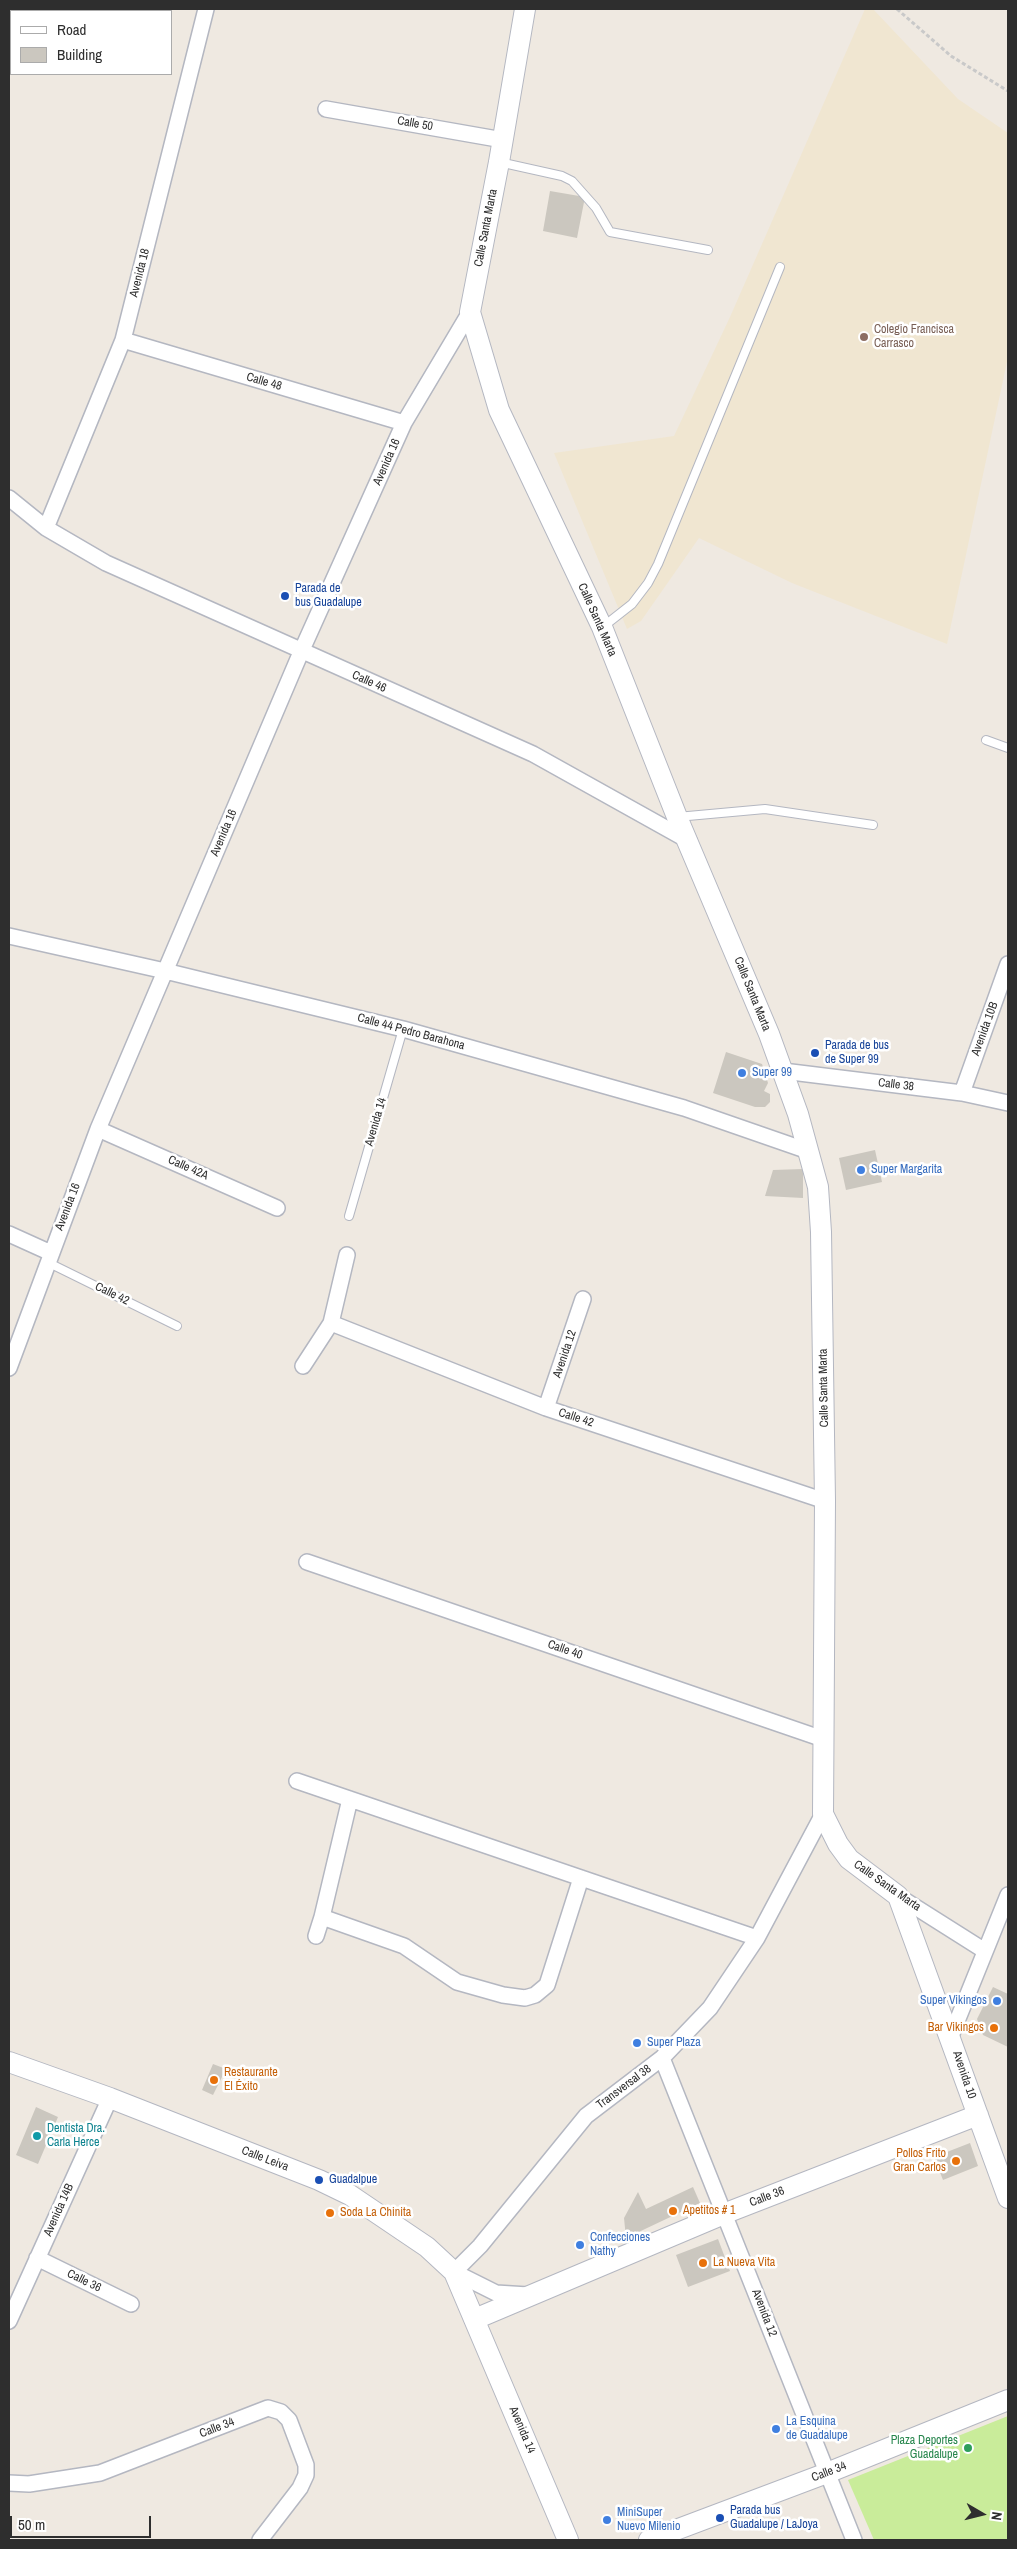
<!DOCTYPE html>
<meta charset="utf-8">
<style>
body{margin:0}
#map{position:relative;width:1017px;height:2549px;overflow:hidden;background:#efe9e1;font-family:"Archivo Narrow",sans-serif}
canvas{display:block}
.frame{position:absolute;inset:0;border:10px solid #2e2e2e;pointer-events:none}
.legend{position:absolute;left:10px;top:10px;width:162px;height:65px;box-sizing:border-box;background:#fff;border:1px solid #ababab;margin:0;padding:6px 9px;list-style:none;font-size:15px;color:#2e2e2e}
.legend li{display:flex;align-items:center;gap:10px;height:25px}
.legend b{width:25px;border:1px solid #ababab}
.north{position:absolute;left:957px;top:2489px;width:50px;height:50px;-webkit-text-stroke:4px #fff;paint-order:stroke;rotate:98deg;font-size:14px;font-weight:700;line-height:20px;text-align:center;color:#2e2e2e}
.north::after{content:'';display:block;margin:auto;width:18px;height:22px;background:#2e2e2e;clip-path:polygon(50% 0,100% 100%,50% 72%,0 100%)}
.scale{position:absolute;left:10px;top:2516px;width:141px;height:22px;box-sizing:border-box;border:2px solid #2e2e2e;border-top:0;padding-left:6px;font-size:15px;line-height:18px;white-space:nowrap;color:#2e2e2e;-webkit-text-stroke:4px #fff;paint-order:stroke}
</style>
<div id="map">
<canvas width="1017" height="2549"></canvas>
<div class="frame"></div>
<ul class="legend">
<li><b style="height:6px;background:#fff"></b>Road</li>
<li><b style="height:14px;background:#cbc7bf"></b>Building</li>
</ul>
<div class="north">N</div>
<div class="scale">50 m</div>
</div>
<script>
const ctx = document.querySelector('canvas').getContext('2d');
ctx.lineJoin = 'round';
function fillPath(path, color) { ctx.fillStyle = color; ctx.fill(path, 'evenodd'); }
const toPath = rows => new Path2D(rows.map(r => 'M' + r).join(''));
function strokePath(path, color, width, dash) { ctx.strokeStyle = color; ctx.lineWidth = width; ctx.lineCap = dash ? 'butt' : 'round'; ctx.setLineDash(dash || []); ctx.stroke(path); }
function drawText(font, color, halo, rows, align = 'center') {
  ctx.font = font + ' "Archivo Narrow",sans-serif'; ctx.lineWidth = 5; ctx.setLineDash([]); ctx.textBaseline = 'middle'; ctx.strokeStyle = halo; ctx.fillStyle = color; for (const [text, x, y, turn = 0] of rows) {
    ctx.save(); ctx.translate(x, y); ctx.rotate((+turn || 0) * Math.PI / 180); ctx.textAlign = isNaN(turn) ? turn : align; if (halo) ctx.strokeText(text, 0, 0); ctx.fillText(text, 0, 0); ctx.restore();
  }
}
fillPath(toPath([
 [865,9,873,9,958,99,1008,133,1008,357,947,644,792,583,699,538,641,621,627,629,554,453,674,436,730,317]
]), '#f0e6d1');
fillPath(toPath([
 [1008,2416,1008,2540,874,2540,848,2480]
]), '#c9ec9a');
fillPath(toPath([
 [550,191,585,197,577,238,543,231],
 [726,1052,762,1064,768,1083,764,1091,770,1094,770,1102,765,1107,755,1107,713,1093],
 [875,1150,882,1182,846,1190,839,1158],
 [803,1169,803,1198,765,1196,773,1170],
 [993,1987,1008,1994,1008,2047,983,2035,977,2019],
 [213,2064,226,2069,213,2095,202,2090],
 [36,2107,58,2117,38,2164,16,2155],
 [970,2143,978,2166,943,2180,934,2157],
 [693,2187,700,2203,626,2238,624,2218,638,2192,646,2209],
 [718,2239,730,2271,688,2287,676,2255]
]), '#cbc7bf');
const lane = toPath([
 [499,162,562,176,572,181,596,208,610,232,708,250],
 [604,626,632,604,648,583,658,564,780,267],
 [986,740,1008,748],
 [677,817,765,809,873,825],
 [349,1216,403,1029],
 [47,1262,177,1326]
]);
const street = toPath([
 [326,109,503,140],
 [123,340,404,423],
 [9,498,46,528,106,563,533,754,689,841],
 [46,528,123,340,206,9],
 [9,936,165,971,403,1029,684,1108,808,1151],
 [783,1071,962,1093,1008,1103],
 [962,1093,1008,964],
 [98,1129,277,1208],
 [9,1234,51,1253],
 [331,1323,546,1408,825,1501],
 [303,1366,331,1323,347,1255],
 [9,1368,98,1129,301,652,404,423,470,312],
 [546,1408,583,1299],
 [307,1562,823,1739],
 [297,1781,757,1938],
 [350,1799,322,1917,404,1946,457,1982,503,1995,525,1998,535,1995,547,1985,581,1878],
 [898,1896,985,1951],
 [316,1936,322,1917],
 [951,2036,1008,1895],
 [662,2058,854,2540],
 [37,2258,131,2304],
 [528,2295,496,2293,454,2272,480,2246,586,2116,662,2058,710,2008,757,1938,823,1814],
 [9,2321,110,2098],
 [9,2483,29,2484,100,2473,268,2408,281,2412,289,2420,306,2465,306,2475,300,2488,260,2540]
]);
const secondary = toPath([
 [525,9,499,162,470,312,499,410,602,627,677,817,769,1034,798,1114,818,1187,821,1232,825,1501,823,1814,838,1844,849,1859,898,1896,1008,2198],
 [9,2062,110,2098,319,2180,350,2195,427,2247,454,2272,568,2540],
 [475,2319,726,2213,978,2115],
 [649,2540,827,2473,1008,2400]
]);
strokePath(lane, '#b4b7c1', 10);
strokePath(street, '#b4b7c1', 18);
strokePath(secondary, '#b4b7c1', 22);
strokePath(toPath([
 [897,9,951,56,1008,91]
]), '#c9c9c9', 3, [4, 2.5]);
strokePath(lane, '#fff', 8);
strokePath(street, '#fff', 15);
strokePath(secondary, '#fff', 20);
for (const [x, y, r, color] of [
 [864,337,5,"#8d6e63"],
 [285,596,5,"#1a4fb4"],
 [815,1053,5,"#1a4fb4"],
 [742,1073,5,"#3f7fe0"],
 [861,1170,5,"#3f7fe0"],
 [997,2001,5,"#3f7fe0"],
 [994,2028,5,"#e8710a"],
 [637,2043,5,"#3f7fe0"],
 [214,2080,5,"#e8710a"],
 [37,2136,5,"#0f9aa8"],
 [956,2161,5,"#e8710a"],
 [319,2180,5,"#1a4fb4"],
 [673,2211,5,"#e8710a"],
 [330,2213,5,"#e8710a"],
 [580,2245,5,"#3f7fe0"],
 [703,2263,5,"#e8710a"],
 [776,2429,5,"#3f7fe0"],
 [968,2448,5,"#2e9e5b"],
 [720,2518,5,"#1a4fb4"],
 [607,2520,5,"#3f7fe0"]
]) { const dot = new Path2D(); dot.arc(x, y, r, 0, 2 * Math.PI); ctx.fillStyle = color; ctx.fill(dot); strokePath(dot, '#fff', 2); }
drawText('12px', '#2e2e2e', '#fff', [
 ["Calle 50",415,124,10],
 ["Calle Santa Marta",486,228,-79],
 ["Avenida 18",140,273,-76],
 ["Calle 48",264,382,16],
 ["Avenida 16",387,462,-66],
 ["Calle Santa Marta",597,620,66],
 ["Calle 46",369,682,24],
 ["Avenida 16",224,833,-67],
 ["Calle Santa Marta",752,994,68],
 ["Avenida 10B",985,1029,-70],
 ["Calle 44 Pedro Barahona",411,1032,15],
 ["Calle 38",896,1085,7],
 ["Avenida 14",376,1122,-74],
 ["Calle 42A",188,1168,24],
 ["Avenida 16",68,1207,-69],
 ["Calle 42",112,1294,26],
 ["Avenida 12",565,1354,-71],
 ["Calle Santa Marta",824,1388,-91],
 ["Calle 42",576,1418,18],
 ["Calle 40",565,1650,19],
 ["Calle Santa Marta",887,1886,35],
 ["Avenida 10",964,2075,71],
 ["Transversal 38",624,2087,-37],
 ["Calle Leiva",265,2159,21],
 ["Calle 36",767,2197,-21],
 ["Avenida 14B",59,2210,-66],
 ["Calle 36",84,2281,26],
 ["Avenida 12",764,2313,69],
 ["Calle 34",217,2428,-21],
 ["Avenida 14",522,2430,67],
 ["Calle 34",829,2472,-21]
]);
drawText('12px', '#785e54', '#fff', [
 ["Colegio Francisca",874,330],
 ["Carrasco",874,344]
], 'left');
drawText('12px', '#164399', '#fff', [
 ["Parada de",295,589],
 ["bus Guadalupe",295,603],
 ["Parada de bus",825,1046],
 ["de Super 99",825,1060],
 ["Guadalpue",329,2180],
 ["Parada bus",730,2511],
 ["Guadalupe / LaJoya",730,2525]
], 'left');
drawText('12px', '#366cbe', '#fff', [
 ["Super 99",752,1073],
 ["Super Margarita",871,1170],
 ["Super Vikingos",987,2001,"right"],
 ["Super Plaza",647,2043],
 ["Confecciones",590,2238],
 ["Nathy",590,2252],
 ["La Esquina",786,2422],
 ["de Guadalupe",786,2436],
 ["MiniSuper",617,2513],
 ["Nuevo Milenio",617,2527]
], 'left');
drawText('12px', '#c56008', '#fff', [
 ["Bar Vikingos",984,2028,"right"],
 ["Restaurante",224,2073],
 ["El Éxito",224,2087],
 ["Pollos Frito",946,2154,"right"],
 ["Gran Carlos",946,2168,"right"],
 ["Apetitos # 1",683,2211],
 ["Soda La Chinita",340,2213],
 ["La Nueva Vita",713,2263]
], 'left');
drawText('12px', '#0d838f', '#fff', [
 ["Dentista Dra.",47,2129],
 ["Carla Herce",47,2143]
], 'left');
drawText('12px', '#27864d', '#fff', [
 ["Plaza Deportes",958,2441],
 ["Guadalupe",958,2455]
], 'right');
</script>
